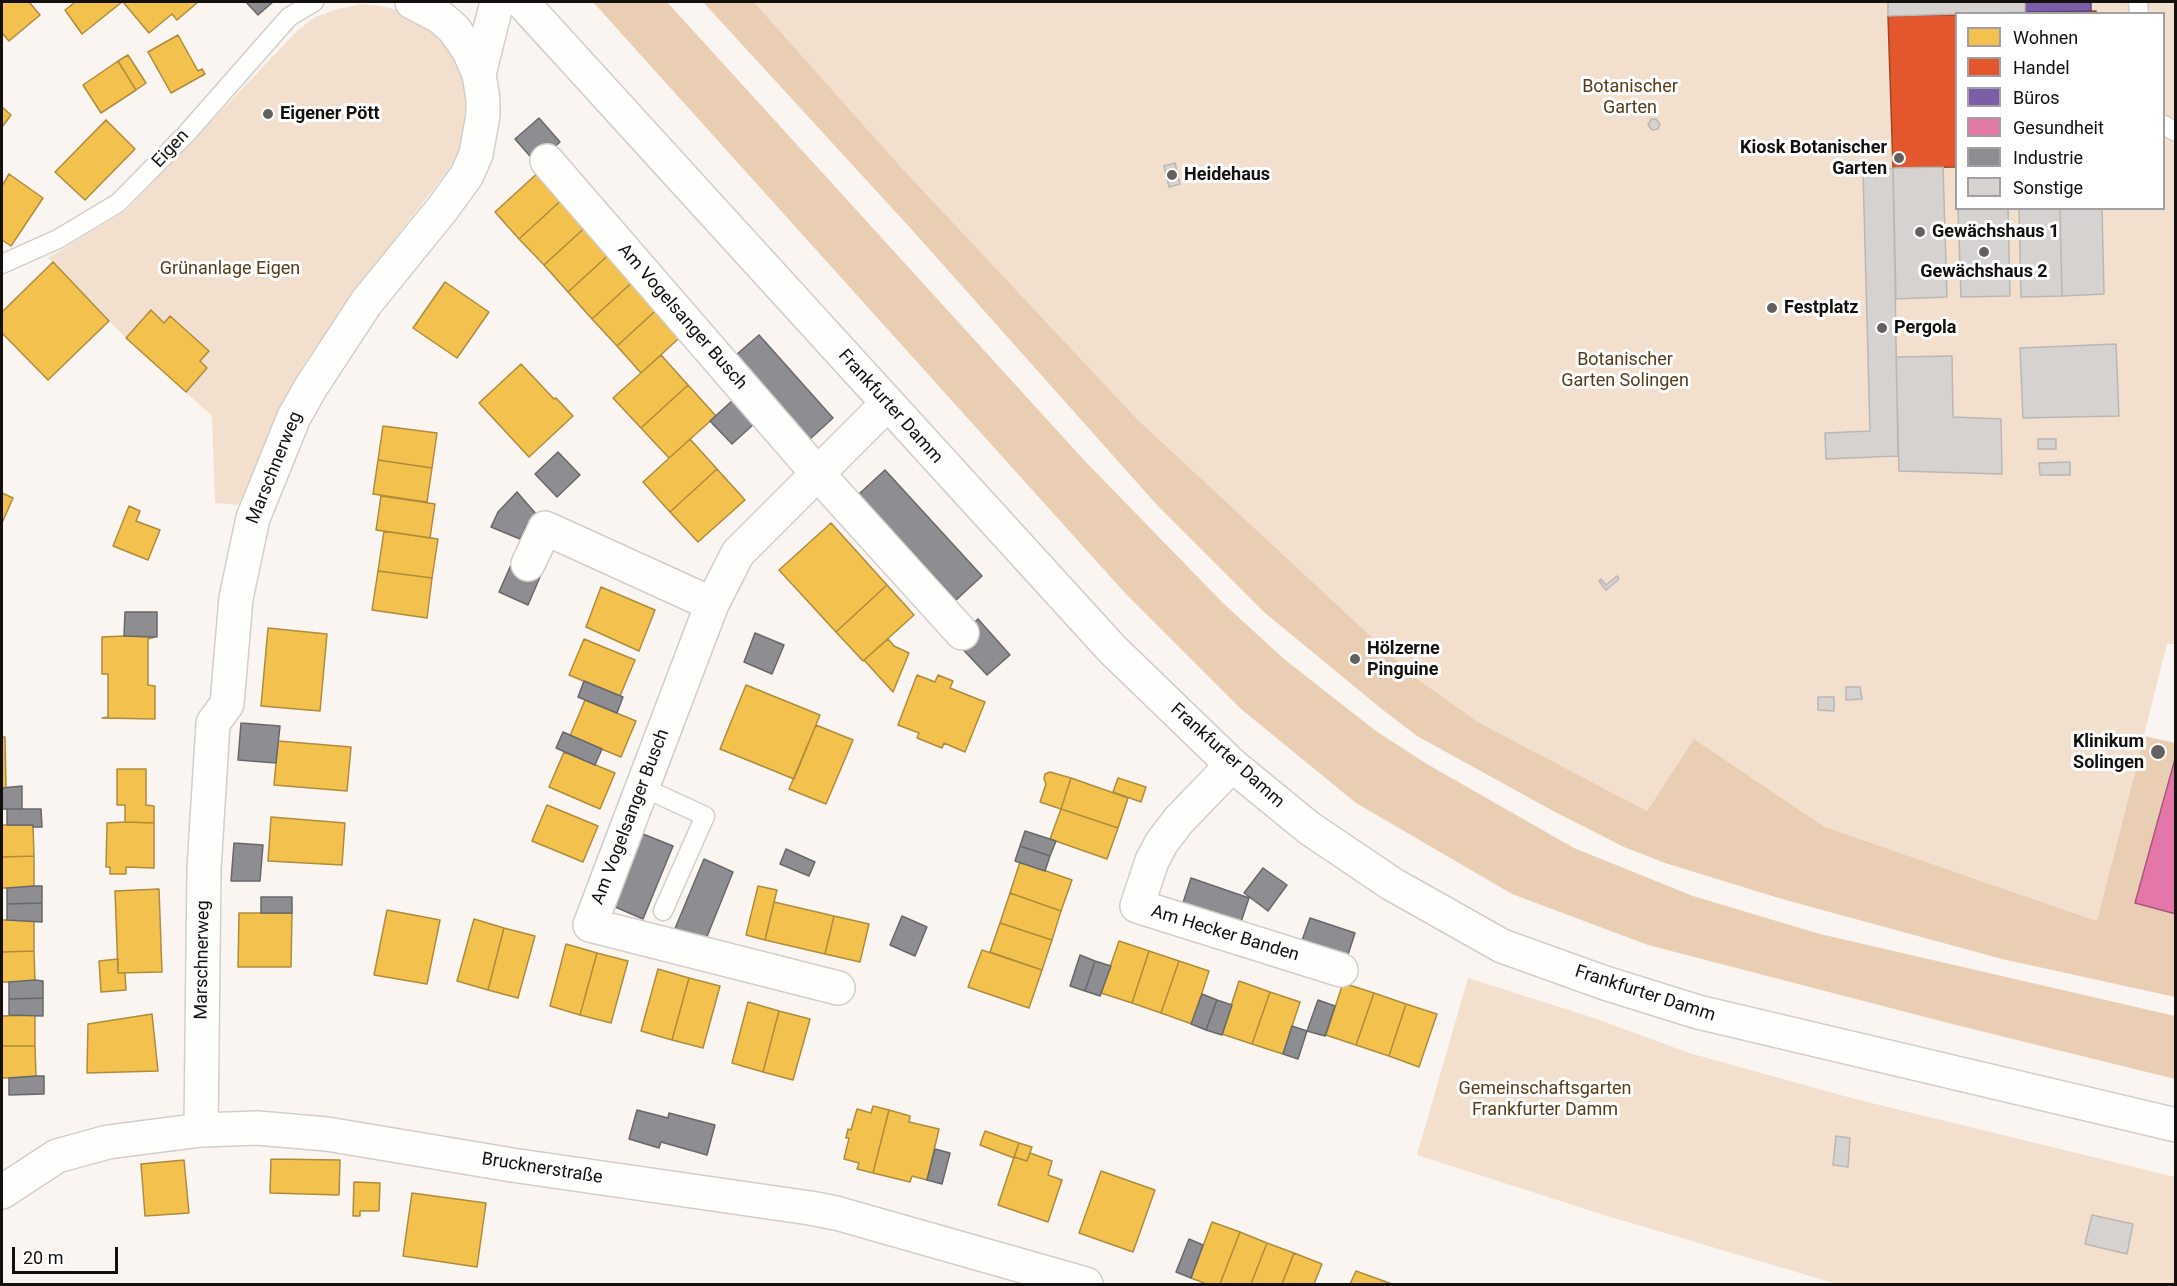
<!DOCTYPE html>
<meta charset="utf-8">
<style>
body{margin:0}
#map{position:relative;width:2177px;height:1286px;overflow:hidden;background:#faf5f1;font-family:Roboto,sans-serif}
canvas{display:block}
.frame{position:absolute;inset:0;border:3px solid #13100e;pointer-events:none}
.legend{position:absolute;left:1955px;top:12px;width:210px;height:198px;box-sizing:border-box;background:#fff;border:2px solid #a19f9f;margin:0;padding:8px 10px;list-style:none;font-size:18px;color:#13100e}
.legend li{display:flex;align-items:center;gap:12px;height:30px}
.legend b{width:30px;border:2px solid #a19f9f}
.scale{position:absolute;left:12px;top:1247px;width:106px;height:27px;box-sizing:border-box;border:3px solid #13100e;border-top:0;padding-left:8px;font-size:18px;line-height:21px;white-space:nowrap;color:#13100e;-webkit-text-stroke:4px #fff;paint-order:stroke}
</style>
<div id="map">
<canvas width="2177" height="1286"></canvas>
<div class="frame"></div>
<ul class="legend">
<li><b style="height:16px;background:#f2c14e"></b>Wohnen</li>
<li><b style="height:16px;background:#e4572e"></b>Handel</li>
<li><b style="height:16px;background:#7b5ea7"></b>Büros</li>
<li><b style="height:16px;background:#e377a8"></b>Gesundheit</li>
<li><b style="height:16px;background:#8d8d92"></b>Industrie</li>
<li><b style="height:16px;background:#d6d2cf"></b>Sonstige</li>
</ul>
<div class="scale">20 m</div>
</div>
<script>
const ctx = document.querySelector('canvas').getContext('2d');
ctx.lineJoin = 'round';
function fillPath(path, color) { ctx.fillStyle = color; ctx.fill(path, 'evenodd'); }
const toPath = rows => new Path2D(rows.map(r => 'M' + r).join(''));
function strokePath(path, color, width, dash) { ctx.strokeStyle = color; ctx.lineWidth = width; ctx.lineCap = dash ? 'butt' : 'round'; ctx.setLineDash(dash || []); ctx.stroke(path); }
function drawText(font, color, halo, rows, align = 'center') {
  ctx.font = font + ' Roboto,sans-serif'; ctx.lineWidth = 6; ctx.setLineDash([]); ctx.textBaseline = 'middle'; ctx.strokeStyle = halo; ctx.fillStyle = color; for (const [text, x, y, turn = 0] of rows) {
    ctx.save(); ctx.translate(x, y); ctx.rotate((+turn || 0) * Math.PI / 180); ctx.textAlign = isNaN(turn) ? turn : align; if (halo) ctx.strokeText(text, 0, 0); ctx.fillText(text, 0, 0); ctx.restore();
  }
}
fillPath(toPath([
 [754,2,2175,2,2175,644,2167,644,2097,921,1825,827,1694,739,1647,811,1478,722,1416,678,1138,420,899,165],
 [1956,14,2164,14,2164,208,1956,208],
 [362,4,380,6,398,10,433,30,454,55,463,75,468,95,466,133,459,152,448,170,351,296,302,367,238,505,215,503,212,416,126,338,48,258,126,211,298,30,315,17,338,9],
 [1468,978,1594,1018,1689,1053,1855,1099,2175,1177,2175,1284,1837,1284,1604,1215,1417,1155]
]), '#f3dfcd');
fillPath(toPath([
 [593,2,667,2,1083,459,1222,602,1284,659,1376,731,1427,764,1574,848,1693,896,1820,934,2175,1016,2175,1079,1952,1024,1648,945,1512,894,1356,803,1241,709,1125,593],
 [703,2,754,2,899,165,1138,420,1416,678,1478,722,1647,811,1694,739,1825,827,2097,921,2144,736,2175,743,2175,755,2135,903,2175,914,2175,997,2002,959,1782,899,1665,863,1624,847,1555,812,1417,736,1383,710,1265,613,1157,505,913,231]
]), '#eaceb4');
const homes = toPath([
 [2,2,29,2,40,15,9,41,2,33,2,2],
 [73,2,122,2,82,34,65,10,74,3,73,2],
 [123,2,198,2,177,20,172,14,149,33,123,2],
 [178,35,198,71,202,69,205,74,171,93,148,52,178,35],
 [128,55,146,83,136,90,118,61,128,55],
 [118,61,136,90,101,113,83,85,118,61],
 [2,107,11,115,2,127,2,107],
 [106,120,135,149,85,200,55,172,106,120],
 [542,169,566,196,519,239,495,212,542,169],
 [9,174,43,198,11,246,2,240,2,186,9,174],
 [566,196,590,223,544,265,519,239,566,196],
 [590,223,615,249,568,292,544,265,590,223],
 [615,249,639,276,592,319,568,292,615,249],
 [53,262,109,321,48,380,2,333,2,312,53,262],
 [639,276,664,303,617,346,592,319,639,276],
 [445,282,489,312,457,358,413,328,445,282],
 [664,303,688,330,641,373,617,346,664,303],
 [151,310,164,323,170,316,209,351,200,361,207,368,186,392,126,338,151,310],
 [661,355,688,385,641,428,613,398,661,355],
 [521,364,554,399,556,398,573,416,529,457,479,403,521,364],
 [688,385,716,416,669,458,641,428,688,385],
 [383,426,437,433,432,468,378,460,383,426],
 [690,439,717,469,670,512,643,482,690,439],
 [378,460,432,468,427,502,373,494,378,460],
 [717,469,745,500,698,542,670,512,717,469],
 [2,493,13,498,2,523,2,493],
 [381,496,435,504,430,538,376,530,381,496],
 [129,506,140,511,136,521,160,530,148,560,113,546,129,506],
 [831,523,887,585,836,632,779,570,831,523],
 [384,531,438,539,432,578,378,571,384,531],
 [378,571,432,578,427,618,372,610,378,571],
 [887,585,914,615,863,661,836,632,887,585],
 [601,587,655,610,639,651,586,627,601,587],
 [268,628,327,634,320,711,261,706,268,628],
 [124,636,155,637,148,639,148,685,155,686,155,719,102,718,108,717,108,674,102,674,102,637,124,636],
 [584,639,635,660,620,696,569,675,584,639],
 [888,639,894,646,909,653,893,692,864,660,888,639],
 [917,675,935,682,938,675,953,681,950,688,985,702,965,752,944,743,942,748,917,738,919,733,898,725,917,675],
 [746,685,820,715,794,779,720,749,746,685],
 [585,700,636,721,621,757,570,736,585,700],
 [816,725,853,740,826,804,789,789,816,725],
 [2,737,5,737,6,788,2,788,2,737],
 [278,741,351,747,347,791,274,785,278,741],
 [564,752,615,773,600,809,549,787,564,752],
 [117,769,146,769,146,805,154,806,154,823,125,822,125,805,117,805,117,769],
 [1050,772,1071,778,1061,809,1040,802,1046,784,1044,779,1045,774,1050,772],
 [1071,778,1128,798,1118,828,1061,809,1071,778],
 [1118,778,1146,787,1141,802,1113,792,1118,778],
 [547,805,598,826,583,862,532,841,547,805],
 [1061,809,1118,828,1107,859,1050,839,1061,809],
 [271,817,345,823,342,865,268,861,271,817],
 [125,822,154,823,154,868,126,867,126,874,110,874,110,867,106,867,107,823,125,822],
 [2,825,33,825,34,856,2,857,2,825],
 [34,856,34,888,2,888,2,857,34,856],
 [1020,862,1072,880,1061,911,1010,893,1020,862],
 [758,886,777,890,765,940,746,935,758,886],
 [159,889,162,972,118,973,115,891,159,889],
 [1010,893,1061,911,1052,940,1000,923,1010,893],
 [774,902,834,916,825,954,765,940,774,902],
 [387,910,440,920,427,984,374,975,387,910],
 [239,913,292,913,291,967,238,967,239,913],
 [834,916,869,924,860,962,825,954,834,916],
 [474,919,504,928,488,990,457,981,474,919],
 [2,920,34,920,34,951,2,952,2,920],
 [1000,923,1052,940,1042,970,990,952,1000,923],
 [504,928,535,936,518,998,488,990,504,928],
 [1119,941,1149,951,1132,1003,1101,993,1119,941],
 [566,944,597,953,580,1015,550,1006,566,944],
 [982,950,1042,970,1029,1008,968,987,982,950],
 [34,951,35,982,2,982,2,952,34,951],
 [1149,951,1179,961,1161,1013,1132,1003,1149,951],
 [597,953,628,961,611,1023,580,1015,597,953],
 [118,959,118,973,125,973,126,990,101,992,99,961,118,959],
 [1179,961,1209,971,1192,1024,1161,1013,1179,961],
 [658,969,689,978,672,1040,641,1031,658,969],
 [689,978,720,986,703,1048,672,1040,689,978],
 [1239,981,1270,992,1252,1044,1222,1034,1239,981],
 [1343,983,1374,993,1356,1045,1326,1035,1343,983],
 [1270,992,1300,1002,1283,1054,1252,1044,1270,992],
 [1374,993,1406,1004,1389,1056,1356,1045,1374,993],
 [748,1002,779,1011,763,1072,732,1063,748,1002],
 [1406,1004,1437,1014,1419,1067,1389,1056,1406,1004],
 [779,1011,810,1019,793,1080,763,1072,779,1011],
 [152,1014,158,1071,87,1073,88,1024,152,1014],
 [35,1015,35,1046,2,1046,2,1016,35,1015],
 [2,1046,35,1046,36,1077,2,1078,2,1046],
 [873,1106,889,1110,873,1173,857,1169,859,1163,844,1159,849,1138,846,1138,848,1129,851,1130,857,1109,871,1113,873,1106],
 [889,1110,910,1116,909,1122,939,1129,927,1180,912,1176,910,1182,873,1173,889,1110],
 [985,1131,1019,1143,1014,1158,980,1145,985,1131],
 [1019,1143,1032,1147,1027,1161,1014,1157,1019,1143],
 [1030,1153,1052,1161,1048,1175,1062,1180,1048,1222,998,1205,1014,1157,1027,1161,1030,1153],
 [271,1159,340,1160,339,1195,270,1193,271,1159],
 [184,1160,189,1213,145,1216,141,1164,184,1160],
 [1101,1171,1155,1190,1133,1252,1079,1233,1101,1171],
 [354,1182,380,1183,379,1211,360,1211,360,1216,353,1216,354,1182],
 [412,1193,486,1203,477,1267,403,1256,412,1193],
 [1212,1222,1240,1232,1220,1284,1207,1284,1191,1278,1212,1222],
 [1240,1232,1267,1243,1251,1284,1220,1284,1240,1232],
 [1267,1243,1294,1253,1282,1284,1251,1284,1267,1243],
 [1294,1253,1322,1264,1314,1284,1282,1284,1294,1253],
 [1356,1271,1392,1284,1350,1284,1356,1271]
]);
fillPath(homes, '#f2c14e');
strokePath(homes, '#af8c3b', 1.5);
const shops = toPath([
 [2096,11,2096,14,1993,14,2054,12,2096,11],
 [1926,15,1956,15,1956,167,1893,168,1888,16,1926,15]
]);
fillPath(shops, '#e4572e');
strokePath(shops, '#a54224', 1.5);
const offices = toPath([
 [2025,2,2091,2,2091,11,2025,12,2025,2]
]);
fillPath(offices, '#7b5ea7');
strokePath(offices, '#5c4779', 1.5);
const health = toPath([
 [2176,755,2176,914,2135,903,2176,755]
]);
fillPath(health, '#e377a8');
strokePath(health, '#a5587a', 1.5);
const industry = toPath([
 [246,2,273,2,258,15,246,2],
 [539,118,560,142,536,163,515,139,539,118],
 [759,335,833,418,810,439,736,355,759,335],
 [733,400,755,423,732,444,710,421,733,400],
 [558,452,580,475,557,497,535,474,558,452],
 [885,470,982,576,956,600,859,494,885,470],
 [517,492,536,514,527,524,520,539,491,527,498,512,517,492],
 [514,558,543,570,528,605,499,592,514,558],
 [125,612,157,612,157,637,124,636,125,612],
 [978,619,1010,655,987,675,954,640,978,619],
 [755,633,784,645,772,674,744,662,755,633],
 [584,681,623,697,617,713,578,697,584,681],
 [241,723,280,726,276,763,238,760,241,723],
 [563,732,602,749,595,765,556,748,563,732],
 [22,786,22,809,2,809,2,788,22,786],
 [7,809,41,809,42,827,33,827,33,825,7,825,7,809],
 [1025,831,1056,841,1050,856,1020,846,1025,831],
 [643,834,673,846,643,919,613,906,643,834],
 [234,843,263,845,260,881,231,881,234,843],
 [1020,846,1050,856,1045,871,1015,861,1020,846],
 [786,849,815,862,809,876,780,864,786,849],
 [704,859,733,872,704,944,674,931,704,859],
 [1263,868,1287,885,1268,911,1244,893,1263,868],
 [1191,878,1249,898,1240,925,1182,906,1191,878],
 [34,886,42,886,42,903,7,904,7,888,34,886],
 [261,897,292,897,292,913,261,913,261,897],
 [42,903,42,922,7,920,7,904,42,903],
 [902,916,927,927,915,956,890,945,902,916],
 [1310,918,1355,933,1346,961,1300,946,1310,918],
 [1080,955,1095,961,1085,991,1070,986,1080,955],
 [1095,961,1111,966,1100,996,1085,991,1095,961],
 [35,980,43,981,43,998,9,999,9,982,35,980],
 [1202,994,1217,1000,1206,1030,1191,1024,1202,994],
 [43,998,43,1016,9,1015,9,999,43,998],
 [1217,1000,1232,1005,1222,1035,1206,1030,1217,1000],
 [1318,1000,1335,1006,1325,1036,1307,1031,1318,1000],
 [1292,1026,1307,1031,1298,1059,1283,1054,1292,1026],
 [36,1076,44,1076,44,1094,9,1095,9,1078,36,1076],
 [637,1110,668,1118,669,1113,715,1125,707,1155,661,1142,659,1148,629,1139,637,1110],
 [935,1149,950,1153,942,1184,927,1180,935,1149],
 [1189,1239,1203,1245,1191,1278,1176,1272,1189,1239]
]);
fillPath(industry, '#8d8d92');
strokePath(industry, '#68686a', 1.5);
const building = toPath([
 [1888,2,2025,2,2025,12,1888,16,1888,2],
 [1651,119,1656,119,1660,124,1658,129,1652,130,1648,125,1651,119],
 [1175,163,1180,184,1169,187,1164,166,1175,163],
 [1943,167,1947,297,1896,299,1893,168,1943,167],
 [1893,168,1898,456,1826,459,1825,433,1870,431,1863,171,1893,168],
 [1958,208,2008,208,2010,296,1961,297,1958,208],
 [2019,208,2060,208,2062,296,2021,297,2019,208],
 [2060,208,2102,208,2104,294,2062,296,2060,208],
 [2116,344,2119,416,2023,418,2020,348,2116,344],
 [1952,356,1953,417,2001,419,2002,474,1899,471,1896,357,1952,356],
 [2038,439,2056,439,2056,449,2038,449,2038,439],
 [2070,462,2070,475,2040,475,2039,463,2070,462],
 [1617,576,1619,579,1606,590,1599,581,1601,579,1606,585,1617,576],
 [1846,687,1860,687,1862,699,1846,700,1846,687],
 [1818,697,1834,697,1834,711,1818,710,1818,697],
 [1836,1136,1850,1138,1848,1167,1833,1165,1836,1136],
 [2092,1215,2133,1224,2127,1254,2085,1244,2092,1215]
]);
fillPath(building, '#d6d2cf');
strokePath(building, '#bbb7b4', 1.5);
const service = toPath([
 [2138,2,2139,14],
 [2164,125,2176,132],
 [2,264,58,239,118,203,187,133,289,17,314,2],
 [642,787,705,816,663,911]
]);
const minor = toPath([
 [412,2,439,16,454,29,469,51,479,74],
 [547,161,817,473,962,633],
 [528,564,545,528,712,604],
 [1232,765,1179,820,1162,842,1152,861,1137,906,1341,970],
 [838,988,590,925,712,604,738,553,887,404],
 [201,1130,204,869,213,723,227,704,236,598,253,518,294,417,311,387,366,303,443,208,467,175,476,154,483,115,483,99,479,74,497,2],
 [2,1192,57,1156,108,1142,201,1130,257,1128,327,1134,512,1165,810,1208,836,1213,1086,1284]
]);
const secondary = toPath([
 [522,2,1112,649,1232,765,1309,828,1392,884,1502,946,1605,983,1698,1012,2176,1125]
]);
strokePath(service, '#d2ceca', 21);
strokePath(minor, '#d2ceca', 36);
strokePath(secondary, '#d2ceca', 36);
strokePath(service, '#fefefd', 18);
strokePath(minor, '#fefefd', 33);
strokePath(secondary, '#fefefd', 33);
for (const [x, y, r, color] of [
 [268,114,6,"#64605d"],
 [1899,158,6,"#64605d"],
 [1172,175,6,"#64605d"],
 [1920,232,6,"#64605d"],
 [1984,252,6,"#64605d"],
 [1772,308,6,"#64605d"],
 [1882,328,6,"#64605d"],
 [1355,659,6,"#64605d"],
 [2158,752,8,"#64605d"]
]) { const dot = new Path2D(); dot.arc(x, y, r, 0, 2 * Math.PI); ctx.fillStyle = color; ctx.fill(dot); strokePath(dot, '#fff', 2); }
drawText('18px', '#593a18', '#fff', [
 ["Botanischer",1630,87],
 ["Garten",1630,108],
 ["Grünanlage Eigen",230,269],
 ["Botanischer",1625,360],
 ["Garten Solingen",1625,381],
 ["Gemeinschaftsgarten",1545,1089],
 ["Frankfurter Damm",1545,1110]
]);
drawText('bold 18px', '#13100e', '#fff', [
 ["Eigener Pött",280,114],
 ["Kiosk Botanischer",1887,148,"right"],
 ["Garten",1887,169,"right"],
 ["Heidehaus",1184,175],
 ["Gewächshaus 1",1932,232],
 ["Gewächshaus 2",1984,272,"center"],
 ["Festplatz",1784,308],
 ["Pergola",1894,328],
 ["Hölzerne",1367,649],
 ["Pinguine",1367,670],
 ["Klinikum",2144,742,"right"],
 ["Solingen",2144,763,"right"]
], 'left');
drawText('18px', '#13100e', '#fff', [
 ["Eigen",171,149,-47],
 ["Am Vogelsanger Busch",682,317,49],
 ["Frankfurter Damm",890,407,48],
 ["Marschnerweg",275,468,-68],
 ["Frankfurter Damm",1227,756,42],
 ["Am Vogelsanger Busch",631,817,-69],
 ["Am Hecker Banden",1225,934,17],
 ["Marschnerweg",203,960,-89],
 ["Frankfurter Damm",1645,994,18],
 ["Brucknerstraße",542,1169,9]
]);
</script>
